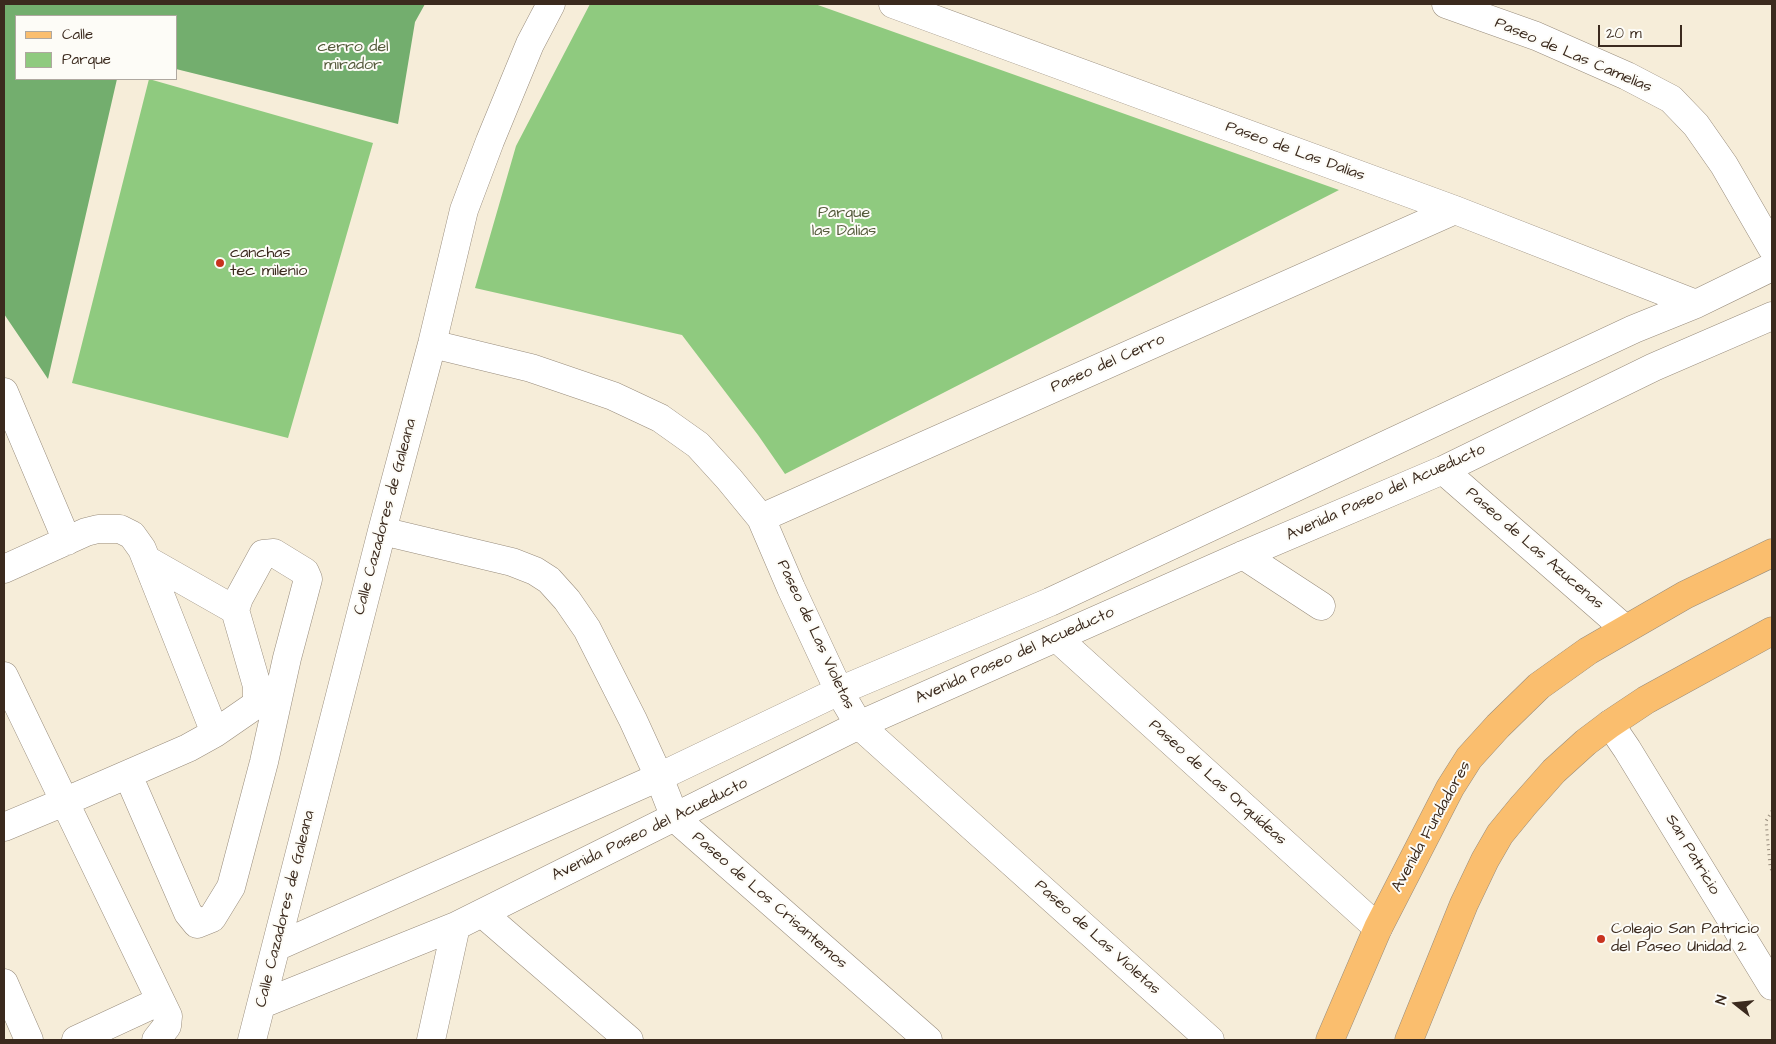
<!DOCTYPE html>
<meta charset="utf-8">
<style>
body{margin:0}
#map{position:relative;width:1776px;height:1044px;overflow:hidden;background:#f6edd9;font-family:"Architects Daughter",sans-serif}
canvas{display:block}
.frame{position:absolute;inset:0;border:5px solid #3b2a1e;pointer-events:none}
.legend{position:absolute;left:15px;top:15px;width:162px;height:65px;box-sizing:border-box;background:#fdfcf7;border:1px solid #afa8a0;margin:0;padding:6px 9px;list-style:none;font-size:15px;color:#3b2a1e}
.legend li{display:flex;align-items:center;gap:10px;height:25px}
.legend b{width:25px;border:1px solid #afa8a0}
.north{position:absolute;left:1711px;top:979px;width:50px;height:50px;-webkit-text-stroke:4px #fdfcf7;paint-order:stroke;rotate:286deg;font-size:14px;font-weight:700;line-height:20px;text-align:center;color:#3b2a1e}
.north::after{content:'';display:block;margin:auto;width:18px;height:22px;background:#3b2a1e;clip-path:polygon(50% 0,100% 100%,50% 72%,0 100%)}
.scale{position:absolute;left:1598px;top:25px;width:84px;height:22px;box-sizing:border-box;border:2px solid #3b2a1e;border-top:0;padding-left:6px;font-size:15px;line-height:18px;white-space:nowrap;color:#3b2a1e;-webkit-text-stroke:4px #fdfcf7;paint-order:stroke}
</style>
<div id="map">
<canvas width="1776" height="1044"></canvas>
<div class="frame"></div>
<ul class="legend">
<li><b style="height:6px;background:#fabe6e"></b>Calle</li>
<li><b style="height:14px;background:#8fca7f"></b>Parque</li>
</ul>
<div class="north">N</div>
<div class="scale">20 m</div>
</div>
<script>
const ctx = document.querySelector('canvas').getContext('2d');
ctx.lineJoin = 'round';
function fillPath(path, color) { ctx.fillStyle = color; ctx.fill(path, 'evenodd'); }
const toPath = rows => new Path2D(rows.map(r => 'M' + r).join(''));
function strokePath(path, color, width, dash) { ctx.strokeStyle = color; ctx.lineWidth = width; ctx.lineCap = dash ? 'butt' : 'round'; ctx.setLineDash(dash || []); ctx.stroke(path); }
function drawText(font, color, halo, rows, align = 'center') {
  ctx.font = font + ' "Architects Daughter",sans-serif'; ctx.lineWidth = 4; ctx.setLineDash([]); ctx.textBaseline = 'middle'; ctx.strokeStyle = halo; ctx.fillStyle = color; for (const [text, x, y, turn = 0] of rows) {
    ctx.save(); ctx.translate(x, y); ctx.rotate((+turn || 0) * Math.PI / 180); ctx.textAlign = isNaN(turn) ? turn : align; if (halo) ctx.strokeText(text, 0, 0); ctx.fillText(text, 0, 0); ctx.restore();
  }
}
fillPath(toPath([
 [590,4,815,4,1339,190,785,474,758,435,682,335,475,288,516,146],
 [149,79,373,143,288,438,72,383]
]), '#8fca7f');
fillPath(toPath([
 [4,4,425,4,415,22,398,124,176,69,176,16,16,16,16,79,117,79,48,379,4,314]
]), '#73ae6e');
const minor = toPath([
 [893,4,1455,210,1696,304],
 [1446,4,1536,36,1627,76,1671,99,1696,125,1724,165,1772,248],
 [432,344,531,368,613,396,660,418,698,445,729,479,761,518,791,588,839,691,859,725,1210,1040],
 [4,392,67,541],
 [1443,470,1624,628],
 [761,518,1455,210],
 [382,531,512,562,535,571,549,580,567,600,587,629,633,720,659,777,675,818,928,1040],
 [1243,555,1321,606],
 [147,560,235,610],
 [4,569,86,532,98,529,120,529,132,535,142,549,215,733],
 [1057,638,1378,928],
 [4,676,168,1016,167,1026,156,1040],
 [1610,724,1627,749,1772,986],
 [128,775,188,913,197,924,212,918,231,887,264,762,287,658,308,579,305,572,274,553,263,554,239,598,235,610,257,686,257,704],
 [4,827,64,802,188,748,215,733,257,704,275,709],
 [482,913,629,1040],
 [276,947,659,777,839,691,1050,602,1634,329,1696,304,1772,267],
 [4,983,29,1040],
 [262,1004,456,926,859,725,1243,555,1443,470,1654,367,1772,316],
 [76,1040,160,1001],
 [252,1040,382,531,432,344,464,210,490,141,530,44,551,4],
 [431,1040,456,926]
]);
const major = toPath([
 [1330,1040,1378,928,1450,788,1469,758,1498,726,1539,686,1588,651,1685,595,1772,553],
 [1409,1040,1464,904,1485,860,1500,834,1523,806,1554,771,1586,742,1610,724,1646,700,1772,631]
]);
strokePath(minor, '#988c7c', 29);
strokePath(major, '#988c7c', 29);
strokePath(toPath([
 [1772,811,1766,821,1770,866,1772,871]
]), '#988c7c', 3, [1, 4]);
strokePath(minor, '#fff', 28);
strokePath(major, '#fabe6e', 28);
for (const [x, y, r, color] of [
 [220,263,5,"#c8321e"],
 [1601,939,5,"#c8321e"]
]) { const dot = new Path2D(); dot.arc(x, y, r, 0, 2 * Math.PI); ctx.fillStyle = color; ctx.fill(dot); strokePath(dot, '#fdfcf7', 2); }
drawText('16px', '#545a3b', '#fdfcf7', [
 ["cerro del",353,48],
 ["mirador",353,66],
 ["Parque",844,214],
 ["las Dalias",844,232]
]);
drawText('16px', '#3b2a1e', '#fdfcf7', [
 ["Paseo de Las Camelias",1573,56,23],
 ["Paseo de Las Dalias",1295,152,20],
 ["Paseo del Cerro",1108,364,-24],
 ["Avenida Paseo del Acueducto",1386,493,-24],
 ["Calle Cazadores de Galeana",386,517,-75],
 ["Paseo de Las Azucenas",1534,549,41],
 ["Paseo de Las Violetas",815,635,65],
 ["Avenida Paseo del Acueducto",1015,656,-24],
 ["Paseo de Las Orquídeas",1217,783,42],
 ["Avenida Fundadores",1432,827,-61],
 ["Avenida Paseo del Acueducto",650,830,-26],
 ["San Patricio",1692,855,59],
 ["Paseo de Los Crisantemos",769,901,41],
 ["Calle Cazadores de Galeana",286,909,-76],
 ["Paseo de Las Violetas",1097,938,42]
]);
drawText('16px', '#3b2a1e', '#fdfcf7', [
 ["canchas",230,254],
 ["tec milenio",230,272],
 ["Colegio San Patricio",1611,930],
 ["del Paseo Unidad 2",1611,948]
], 'left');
</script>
